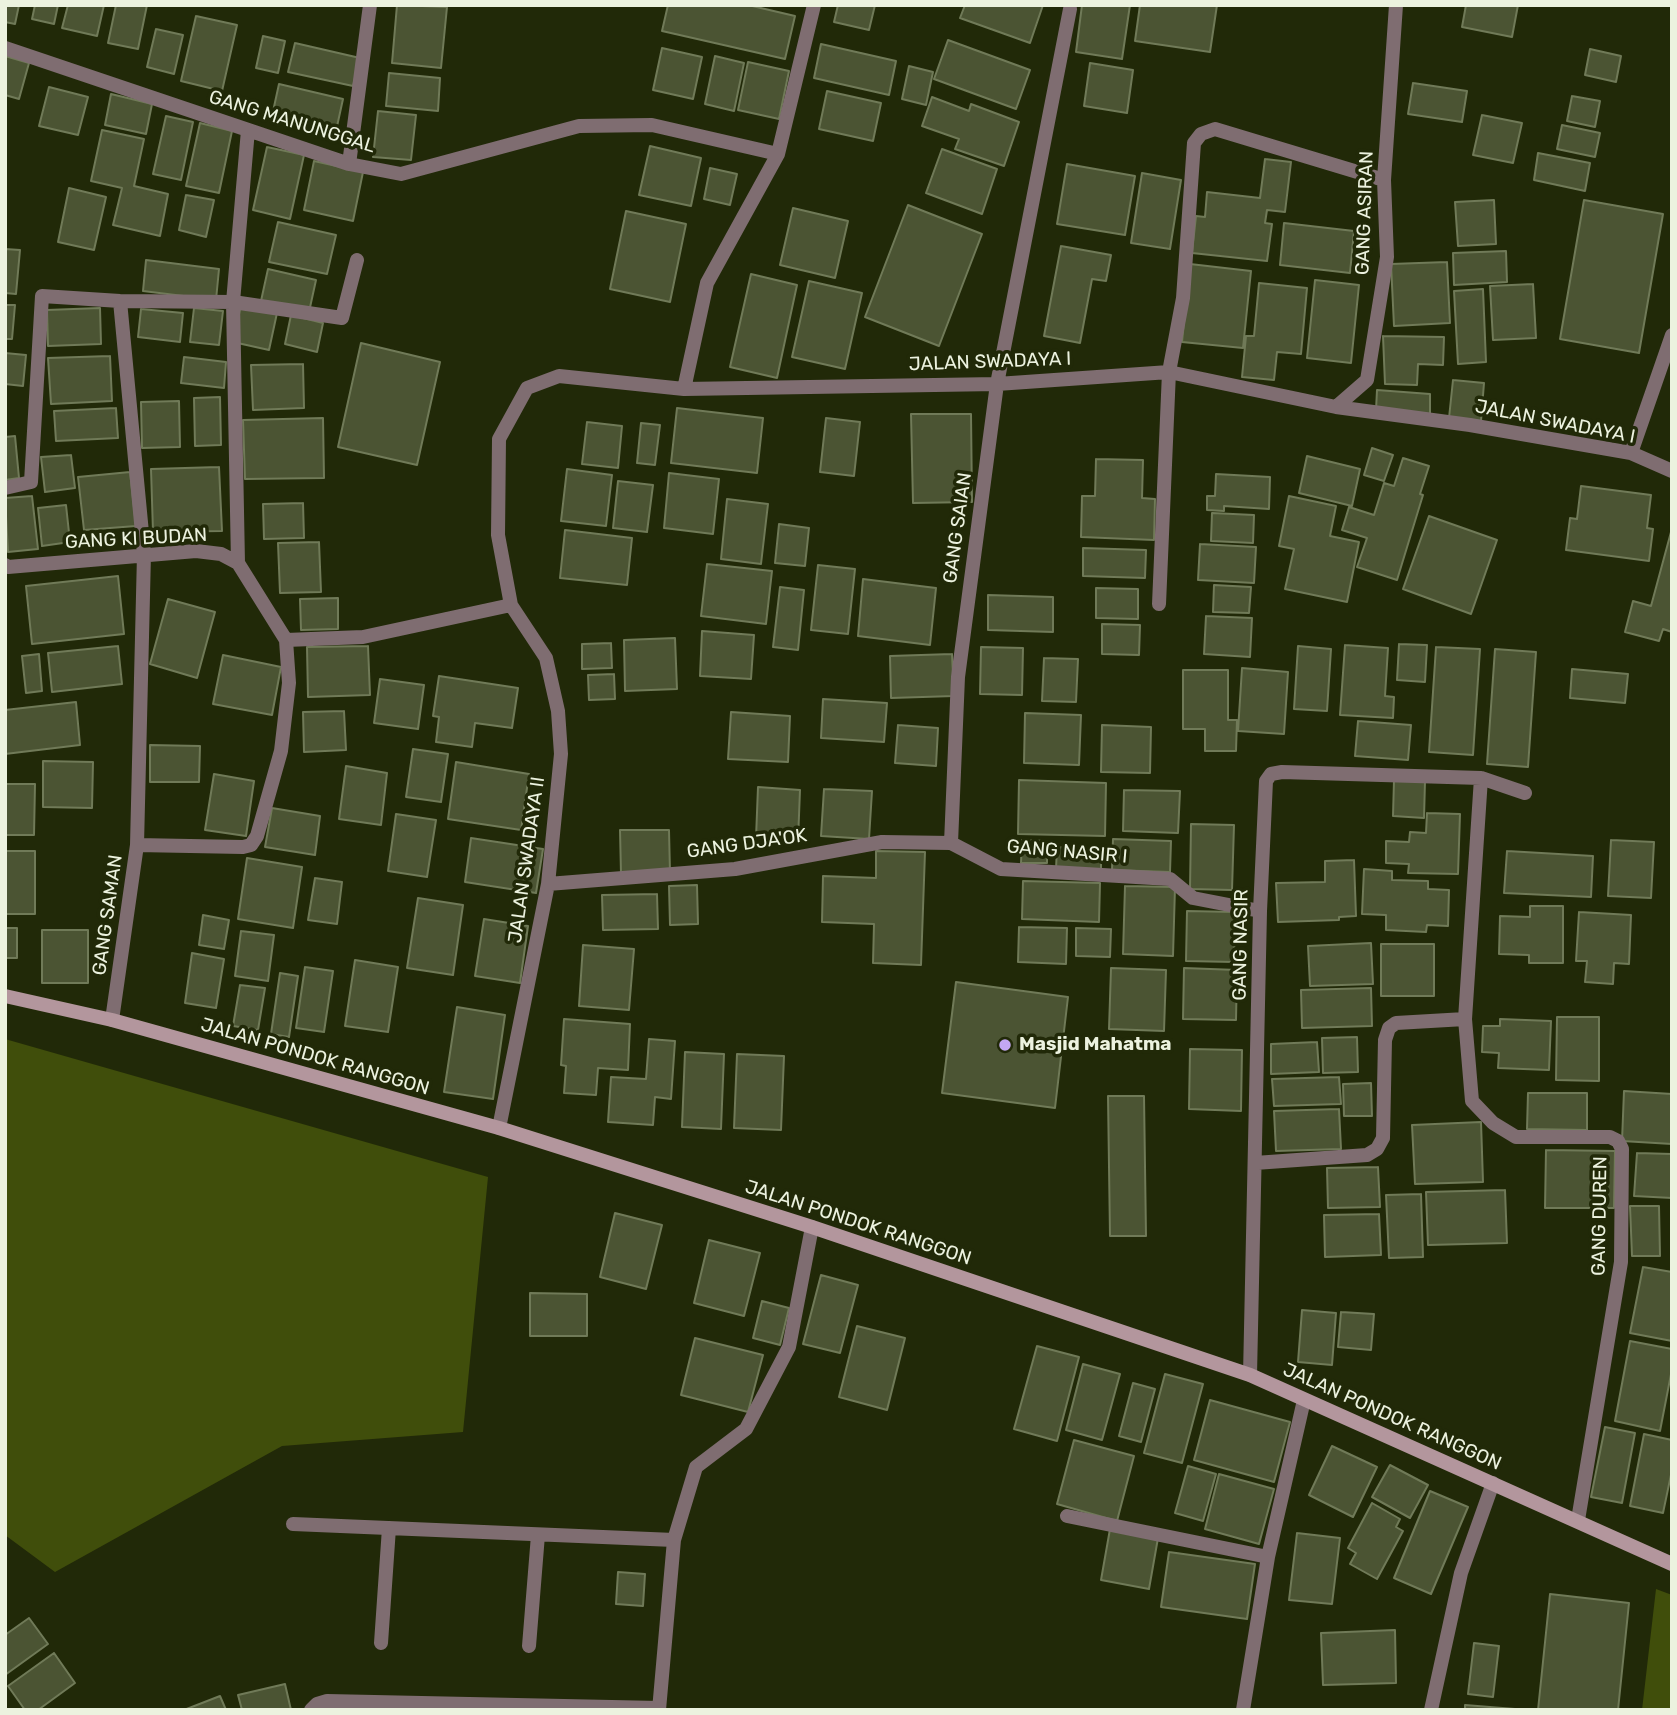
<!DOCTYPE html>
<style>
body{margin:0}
#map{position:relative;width:1677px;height:1715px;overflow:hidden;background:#212908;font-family:Rubik,sans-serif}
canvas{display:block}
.frame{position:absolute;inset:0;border:7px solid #ecf2df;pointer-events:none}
</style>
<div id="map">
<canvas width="1677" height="1715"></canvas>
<div class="frame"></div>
</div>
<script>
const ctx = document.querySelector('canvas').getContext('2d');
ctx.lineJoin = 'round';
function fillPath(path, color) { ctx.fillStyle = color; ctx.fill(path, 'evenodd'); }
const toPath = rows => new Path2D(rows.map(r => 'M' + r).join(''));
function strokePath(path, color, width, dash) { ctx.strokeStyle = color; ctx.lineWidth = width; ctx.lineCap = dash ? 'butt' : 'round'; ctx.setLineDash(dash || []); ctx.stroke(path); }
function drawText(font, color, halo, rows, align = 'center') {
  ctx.font = font + ' Rubik,sans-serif'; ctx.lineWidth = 7; ctx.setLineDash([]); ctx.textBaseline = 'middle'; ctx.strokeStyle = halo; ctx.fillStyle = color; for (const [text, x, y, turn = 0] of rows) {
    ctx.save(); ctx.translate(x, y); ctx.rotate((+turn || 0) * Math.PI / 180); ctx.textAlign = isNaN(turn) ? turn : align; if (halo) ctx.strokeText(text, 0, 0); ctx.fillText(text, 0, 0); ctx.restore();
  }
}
fillPath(toPath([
 [5,1039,488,1177,463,1432,282,1446,55,1572,5,1535],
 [1656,1589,1672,1595,1672,1710,1642,1710]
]), '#404e0b');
const building = toPath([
 [5,5,19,5,15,24,5,22,5,5],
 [35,5,58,5,54,24,32,19,35,5],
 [68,5,104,5,97,36,62,28,68,5],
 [116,5,147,5,138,49,108,43,116,5],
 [397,5,447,7,441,68,392,63,397,5],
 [668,5,748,5,795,16,785,59,662,31,668,5],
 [838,5,875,5,869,30,834,22,838,5],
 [965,5,1043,5,1030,43,960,18,965,5],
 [1082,5,1130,5,1122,59,1076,52,1082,5],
 [1140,5,1217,5,1210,52,1135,41,1140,5],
 [1466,5,1518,5,1512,37,1462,27,1466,5],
 [196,16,237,25,222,91,181,81,196,16],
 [156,29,183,35,174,74,147,67,156,29],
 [263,36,285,41,278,73,256,68,263,36],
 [948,40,1030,70,1016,109,934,79,948,40],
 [295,43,360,58,353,86,288,72,295,43],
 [821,44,896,61,889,95,814,78,821,44],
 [662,48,702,57,693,99,653,90,662,48],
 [1590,49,1621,56,1616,82,1585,75,1590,49],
 [5,56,29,63,19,99,5,95,5,56],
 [715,56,744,63,734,111,705,104,715,56],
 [748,62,789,71,779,119,738,110,748,62],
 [1090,63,1133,70,1127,113,1084,106,1090,63],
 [909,66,933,72,926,105,902,99,909,66],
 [389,73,440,78,438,111,386,106,389,73],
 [1413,83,1467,91,1462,122,1408,114,1413,83],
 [279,84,343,99,336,131,272,116,279,84],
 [49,87,88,97,78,135,39,126,49,87],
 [827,91,881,103,873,141,819,129,827,91],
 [111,94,152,104,146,134,105,125,111,94],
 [1572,96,1600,101,1595,127,1567,121,1572,96],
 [932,97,969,111,971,104,1019,122,1004,166,955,149,959,139,922,126,932,97],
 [378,111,416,115,411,160,373,157,378,111],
 [1482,115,1522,123,1513,163,1473,155,1482,115],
 [166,116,193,122,181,180,153,174,166,116],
 [200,123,232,131,219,193,186,186,200,123],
 [1562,125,1600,133,1595,157,1557,149,1562,125],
 [102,130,144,139,134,186,168,194,160,236,113,225,122,188,91,181,102,130],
 [650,146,701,158,691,206,639,195,650,146],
 [267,147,304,155,290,219,253,210,267,147],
 [942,149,997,169,982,214,926,193,942,149],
 [1538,153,1590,163,1585,191,1534,180,1538,153],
 [1265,159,1291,162,1285,212,1267,210,1265,223,1272,224,1267,261,1192,253,1196,216,1205,217,1207,192,1260,198,1265,159],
 [314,161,363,172,353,221,304,210,314,161],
 [1067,164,1135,176,1125,235,1057,224,1067,164],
 [710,168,737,174,730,205,704,199,710,168],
 [1142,173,1181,180,1170,249,1131,243,1142,173],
 [69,188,106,197,94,250,58,242,69,188],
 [186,195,214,200,206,237,179,230,186,195],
 [1494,200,1496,244,1458,246,1455,202,1494,200],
 [1584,200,1663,214,1639,353,1560,339,1584,200],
 [908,205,982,234,939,346,865,317,908,205],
 [793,208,848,221,835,278,780,265,793,208],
 [626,211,686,224,670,302,610,289,626,211],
 [278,222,336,235,327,274,269,262,278,222],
 [1284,223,1354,231,1350,273,1280,265,1284,223],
 [1061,246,1111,255,1106,281,1092,279,1080,343,1044,336,1061,246],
 [5,249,20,250,16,294,5,293,5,249],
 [1506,251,1507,282,1454,285,1453,253,1506,251],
 [146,260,219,269,216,300,143,291,146,260],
 [1447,262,1450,323,1394,326,1391,264,1447,262],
 [1190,264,1251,271,1243,348,1182,342,1190,264],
 [268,269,316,280,309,312,261,301,268,269],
 [751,274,797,285,777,378,730,367,751,274],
 [1315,280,1359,285,1351,363,1307,358,1315,280],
 [809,281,862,293,845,369,792,357,809,281],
 [1259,283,1307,288,1301,354,1277,352,1274,380,1242,377,1246,336,1254,336,1259,283],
 [1533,284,1536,338,1493,340,1490,286,1533,284],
 [1483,289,1486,362,1458,364,1454,291,1483,289],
 [5,305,15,305,12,339,5,339,5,305],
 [241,305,277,313,269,350,233,342,241,305],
 [100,308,101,344,48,346,47,310,100,308],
 [194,308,223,311,219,345,190,342,194,308],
 [141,309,183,313,180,342,138,337,141,309],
 [291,315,323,323,317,352,285,344,291,315],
 [1383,336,1444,337,1443,365,1418,364,1417,385,1385,384,1383,336],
 [361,343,440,362,417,465,338,447,361,343],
 [5,353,26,355,23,386,5,384,5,353],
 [110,356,112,401,51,404,48,358,110,356],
 [184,357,226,362,224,388,181,383,184,357],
 [303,364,304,408,253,410,251,365,303,364],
 [1453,380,1484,383,1481,421,1449,418,1453,380],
 [1377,390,1430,394,1430,414,1376,410,1377,390],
 [220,397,221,445,195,446,194,398,220,397],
 [179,401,180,447,142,448,141,402,179,401],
 [116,408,118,438,56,441,54,411,116,408],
 [677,408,763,418,757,473,671,463,677,408],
 [911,414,971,414,972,502,913,503,911,414],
 [323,418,324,478,245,479,243,420,323,418],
 [826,418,860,422,854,476,820,472,826,418],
 [587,422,622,426,618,468,582,464,587,422],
 [641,423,660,425,655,465,637,463,641,423],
 [15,436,19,478,5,480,5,437,15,436],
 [1372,448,1393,455,1384,481,1364,475,1372,448],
 [71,455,75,488,45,492,41,457,71,455],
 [1307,456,1360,469,1352,506,1299,493,1307,456],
 [1403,458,1429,466,1420,494,1423,495,1397,580,1357,567,1367,538,1342,530,1349,507,1374,515,1384,483,1394,486,1403,458],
 [1096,459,1143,460,1142,498,1155,499,1154,540,1081,537,1082,496,1095,496,1096,459],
 [219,467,222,531,153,532,151,469,219,467],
 [567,469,612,475,606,526,561,521,567,469],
 [130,472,136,526,84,530,78,477,130,472],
 [669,473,719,479,713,534,664,528,669,473],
 [1216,474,1270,477,1269,509,1224,506,1224,511,1207,510,1207,496,1215,496,1216,474],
 [618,481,653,485,647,532,613,528,618,481],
 [1581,486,1651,495,1647,528,1653,529,1649,561,1566,550,1570,518,1577,519,1581,486],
 [32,496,38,549,8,552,5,498,32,496],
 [1289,496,1336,506,1330,536,1359,542,1347,602,1285,589,1294,549,1279,546,1289,496],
 [727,499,768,504,761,564,721,559,727,499],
 [303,503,304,538,264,539,263,504,303,503],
 [66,505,70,542,42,546,38,508,66,505],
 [1212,513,1254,515,1253,543,1211,541,1212,513],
 [1429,516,1497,540,1471,614,1403,589,1429,516],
 [779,524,809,528,805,566,775,563,779,524],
 [565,530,632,538,627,585,560,578,565,530],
 [1671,532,1672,632,1663,629,1659,641,1625,632,1633,601,1651,606,1671,532],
 [319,542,321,592,280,593,278,543,319,542],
 [1200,544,1256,547,1254,583,1198,580,1200,544],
 [1083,548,1146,550,1145,578,1083,576,1083,548],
 [707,564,772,571,766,624,701,616,707,564],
 [818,565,855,569,848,634,811,630,818,565],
 [118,576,124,634,32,644,26,586,118,576],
 [863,579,936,588,930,645,858,636,863,579],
 [1214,585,1251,587,1249,613,1213,612,1214,585],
 [780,587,804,590,798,650,773,647,780,587],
 [1096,588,1138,589,1138,619,1096,618,1096,588],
 [988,595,1053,597,1053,632,988,630,988,595],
 [338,598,338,629,301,630,300,599,338,598],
 [168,599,215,612,197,678,150,664,168,599],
 [1206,616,1252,618,1250,657,1204,654,1206,616],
 [1102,624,1140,625,1139,655,1102,654,1102,624],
 [702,631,754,635,751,679,700,676,702,631],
 [675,638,677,689,625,691,624,640,675,638],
 [611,643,612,668,582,669,582,644,611,643],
 [1399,644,1427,645,1425,682,1397,680,1399,644],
 [1345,645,1388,648,1385,696,1394,697,1393,718,1340,715,1345,645],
 [118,646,122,684,52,692,48,653,118,646],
 [368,646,370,695,308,697,307,647,368,646],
 [1298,646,1331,649,1327,711,1294,709,1298,646],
 [981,647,1023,648,1022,695,980,694,981,647],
 [1436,647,1480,649,1473,755,1429,752,1436,647],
 [1495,649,1536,652,1528,767,1487,764,1495,649],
 [39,654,42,691,26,693,22,656,39,654],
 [952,654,954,696,891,698,890,656,952,654],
 [223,655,281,667,272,715,213,704,223,655],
 [1044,658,1078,659,1076,702,1042,701,1044,658],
 [1242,668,1288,672,1284,734,1238,731,1242,668],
 [1572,669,1628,674,1625,703,1570,698,1572,669],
 [1183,670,1228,670,1228,720,1237,720,1236,751,1205,751,1205,729,1183,729,1183,670],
 [614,674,615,699,589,700,588,675,614,674],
 [439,676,518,688,512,728,475,723,472,747,436,742,439,717,433,716,439,676],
 [380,679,424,685,418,729,374,723,380,679],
 [823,699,887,703,884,742,821,738,823,699],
 [76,702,80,745,5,754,5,710,76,702],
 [344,711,346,750,304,752,303,712,344,711],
 [731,712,790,716,788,762,728,759,731,712],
 [1025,713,1081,715,1079,765,1024,763,1025,713],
 [1358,721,1411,725,1408,760,1355,756,1358,721],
 [898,725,938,728,936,766,895,763,898,725],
 [1102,725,1151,727,1150,773,1101,772,1102,725],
 [150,745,200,746,199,782,150,782,150,745],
 [413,749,448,754,441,802,406,797,413,749],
 [43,761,93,762,92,808,43,807,43,761],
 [456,762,529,774,521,830,448,819,456,762],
 [346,766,387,773,381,825,339,819,346,766],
 [214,774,254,781,246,836,205,830,214,774],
 [1019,780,1106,783,1105,836,1018,834,1019,780],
 [1394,780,1425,781,1424,818,1393,816,1394,780],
 [5,784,35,784,34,835,5,835,5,784],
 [758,787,800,790,798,841,756,838,758,787],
 [824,789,872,791,869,839,821,836,824,789],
 [1124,790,1180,791,1178,833,1123,831,1124,790],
 [272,808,320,816,315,855,265,847,272,808],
 [1427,813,1460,814,1458,874,1408,873,1409,864,1386,863,1386,841,1409,842,1410,832,1426,833,1427,813],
 [396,814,436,820,427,877,388,871,396,814],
 [1191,824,1234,825,1232,890,1190,889,1191,824],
 [620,830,669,830,670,873,621,874,620,830],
 [471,838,543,849,536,893,465,882,471,838],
 [1113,839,1171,841,1170,872,1112,870,1113,839],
 [1022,840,1047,841,1047,863,1021,863,1022,840],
 [1611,840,1654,842,1651,898,1608,896,1611,840],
 [1057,847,1101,849,1101,870,1056,869,1057,847],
 [5,851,35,851,35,914,5,914,5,851],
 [876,851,925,852,921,965,873,963,874,924,822,922,823,876,876,878,876,851],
 [1507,851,1593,856,1591,897,1504,893,1507,851],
 [247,858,302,867,293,928,238,919,247,858],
 [1354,860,1356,916,1339,917,1339,920,1278,922,1276,883,1325,882,1325,861,1354,860],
 [1364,869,1392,871,1392,880,1428,881,1428,889,1449,890,1448,926,1427,925,1426,932,1386,930,1386,915,1362,914,1364,869],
 [315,878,342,882,337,924,308,920,315,878],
 [1023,881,1100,883,1099,922,1022,919,1023,881],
 [697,885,698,924,670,925,669,886,697,885],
 [1125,886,1175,887,1173,956,1123,954,1125,886],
 [657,894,658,929,603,930,602,895,657,894],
 [418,898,463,905,453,975,407,968,418,898],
 [1530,906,1563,906,1563,963,1529,963,1529,955,1499,954,1500,916,1530,917,1530,906],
 [1187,911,1235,912,1234,962,1186,961,1187,911],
 [1579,912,1631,915,1629,964,1614,963,1613,984,1585,982,1587,961,1576,961,1579,912],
 [203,915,229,920,224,949,199,945,203,915],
 [484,919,528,926,520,983,475,976,484,919],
 [1019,927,1067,928,1066,964,1018,962,1019,927],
 [5,928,17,928,17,958,5,958,5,928],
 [1076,928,1111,929,1110,957,1076,956,1076,928],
 [42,930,88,930,88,983,42,983,42,930],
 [241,931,274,935,268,981,235,976,241,931],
 [1371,943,1373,984,1310,986,1308,946,1371,943],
 [1381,944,1434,944,1434,996,1381,996,1381,944],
 [583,945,634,949,629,1010,579,1006,583,945],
 [192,953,224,959,216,1008,185,1003,192,953],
 [355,960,398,967,388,1032,345,1026,355,960],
 [305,967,333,971,324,1032,296,1028,305,967],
 [1111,968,1166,970,1164,1031,1109,1029,1111,968],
 [1184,968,1237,970,1236,1020,1183,1019,1184,968],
 [280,973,298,976,289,1037,271,1034,280,973],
 [956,982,1068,997,1055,1108,942,1093,956,982],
 [240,985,265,988,258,1030,233,1026,240,985],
 [1371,988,1372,1026,1302,1028,1301,990,1371,988],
 [457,1007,505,1015,493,1099,444,1092,457,1007],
 [1557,1017,1599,1017,1599,1081,1556,1080,1557,1017],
 [564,1019,630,1024,628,1070,598,1068,596,1095,564,1093,566,1066,561,1065,564,1019],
 [1500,1019,1551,1021,1549,1070,1498,1068,1499,1053,1482,1052,1483,1026,1500,1026,1500,1019],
 [1357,1037,1358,1072,1323,1073,1322,1038,1357,1037],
 [649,1039,675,1041,671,1099,655,1097,653,1125,608,1122,611,1077,646,1079,649,1039],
 [1317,1042,1319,1072,1271,1074,1271,1044,1317,1042],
 [1190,1049,1242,1050,1241,1111,1189,1109,1190,1049],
 [685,1052,724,1054,721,1129,682,1127,685,1052],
 [737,1054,784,1056,781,1130,734,1128,737,1054],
 [1339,1077,1341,1104,1274,1106,1272,1079,1339,1077],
 [1371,1083,1372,1116,1344,1116,1343,1084,1371,1083],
 [1624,1091,1672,1094,1672,1144,1622,1141,1624,1091],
 [1528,1093,1587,1093,1587,1130,1527,1129,1528,1093],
 [1108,1096,1144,1096,1146,1236,1110,1236,1108,1096],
 [1339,1109,1341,1149,1276,1151,1274,1111,1339,1109],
 [1481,1122,1483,1182,1415,1184,1412,1125,1481,1122],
 [1546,1150,1615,1151,1614,1208,1545,1208,1546,1150],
 [1637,1153,1672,1154,1672,1198,1634,1196,1637,1153],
 [1378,1167,1380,1207,1328,1208,1327,1168,1378,1167],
 [1505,1190,1507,1243,1428,1245,1426,1192,1505,1190],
 [1421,1194,1423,1257,1389,1258,1386,1195,1421,1194],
 [1630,1206,1659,1206,1660,1256,1632,1256,1630,1206],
 [615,1213,662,1225,646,1289,600,1277,615,1213],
 [1379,1214,1381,1255,1325,1257,1324,1215,1379,1214],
 [709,1240,760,1253,744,1316,694,1303,709,1240],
 [1643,1267,1672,1272,1672,1341,1630,1333,1643,1267],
 [821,1275,858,1285,840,1353,803,1344,821,1275],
 [530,1293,587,1294,587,1336,530,1336,530,1293],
 [762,1301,789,1308,780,1345,753,1338,762,1301],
 [1302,1310,1336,1313,1332,1365,1298,1362,1302,1310],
 [1341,1312,1374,1314,1371,1350,1338,1347,1341,1312],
 [857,1326,905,1338,887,1410,839,1397,857,1326],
 [695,1338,763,1355,748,1412,681,1395,695,1338],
 [1630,1341,1672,1349,1672,1369,1660,1431,1615,1421,1630,1341],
 [1037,1346,1079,1357,1057,1441,1014,1429,1037,1346],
 [1083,1364,1120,1374,1102,1440,1066,1430,1083,1364],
 [1165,1374,1203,1384,1182,1463,1144,1453,1165,1374],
 [1133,1383,1155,1389,1141,1442,1119,1436,1133,1383],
 [1210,1400,1290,1422,1274,1482,1194,1460,1210,1400],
 [1605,1427,1635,1433,1622,1503,1591,1497,1605,1427],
 [1644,1434,1672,1440,1672,1470,1663,1513,1630,1506,1644,1434],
 [1074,1440,1134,1456,1117,1521,1057,1504,1074,1440],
 [1332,1446,1377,1467,1353,1517,1309,1495,1332,1446],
 [1390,1465,1428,1485,1410,1518,1372,1497,1390,1465],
 [1188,1466,1216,1474,1203,1521,1175,1513,1188,1466],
 [1219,1474,1274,1489,1259,1544,1205,1529,1219,1474],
 [1430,1491,1468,1507,1431,1594,1394,1578,1430,1491],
 [1372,1503,1400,1519,1396,1527,1403,1531,1377,1579,1350,1564,1356,1553,1348,1548,1372,1503],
 [1110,1529,1158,1538,1149,1589,1101,1580,1110,1529],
 [1297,1533,1340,1538,1332,1604,1289,1600,1297,1533],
 [1169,1552,1255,1564,1247,1619,1161,1607,1169,1552],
 [618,1572,645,1574,643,1606,616,1604,618,1572],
 [1550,1594,1629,1603,1618,1710,1538,1710,1550,1594],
 [29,1618,48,1644,5,1675,5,1635,29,1618],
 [1395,1630,1396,1683,1323,1685,1321,1633,1395,1630],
 [1474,1643,1499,1646,1493,1697,1468,1694,1474,1643],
 [54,1653,75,1683,38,1710,25,1710,8,1686,54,1653],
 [285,1684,291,1710,242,1710,238,1695,285,1684],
 [220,1696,226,1710,184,1710,220,1696],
 [1465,1705,1515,1709,1515,1710,1465,1710,1465,1705]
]);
fillPath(building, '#4b5433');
strokePath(building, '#707a58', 2);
strokePath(toPath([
 [5,48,349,164,401,174,579,126,652,125,778,154],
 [349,164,370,5],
 [120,301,144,554,137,845],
 [684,389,707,283,778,154,814,5],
 [1336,407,1367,380,1387,257,1384,180,1396,5],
 [1631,453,1672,335],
 [5,488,31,482,42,296,120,301,233,302,342,318,357,260],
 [238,563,233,302,248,130],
 [5,565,8,567,196,551,221,554,238,563,286,640,363,637,511,605],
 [1159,604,1169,372,1183,298,1194,143,1201,134,1215,129,1384,180],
 [951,843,958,677,997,384,1070,9],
 [548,884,735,869,882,842,951,843,1001,869,1170,879,1193,898,1260,911],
 [1465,1019,1481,778],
 [112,1020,137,845,243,847,251,845,257,836,281,751,289,683,286,640],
 [499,1128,548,884,561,754,558,711,546,658,511,605,498,535,499,439,527,388,559,376,684,389,997,384,1169,372,1336,407,1470,425,1631,453,1672,471],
 [1255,1163,1367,1155,1377,1149,1383,1138,1385,1040,1389,1028,1396,1023,1465,1019,1472,1101,1493,1123,1516,1137,1610,1137,1618,1141,1622,1149,1621,1262,1578,1520],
 [1250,1375,1260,911,1266,781,1271,774,1282,772,1481,778,1525,793],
 [1067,1516,1268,1557],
 [293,1524,674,1540],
 [381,1643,389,1528],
 [529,1646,538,1535],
 [311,1710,317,1704,327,1701,659,1708],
 [659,1710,674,1540,696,1467,746,1429,789,1347,812,1227],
 [1243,1710,1268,1557,1304,1400],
 [1431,1710,1461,1573,1493,1483]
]), '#7f6d71', 14);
strokePath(toPath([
 [5,996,112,1020,499,1128,812,1227,1250,1375,1672,1564]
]), '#b3969d', 14);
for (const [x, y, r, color] of [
 [1005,1045,7,"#c3a7f2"]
]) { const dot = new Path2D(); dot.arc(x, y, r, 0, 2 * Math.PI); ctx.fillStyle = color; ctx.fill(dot); strokePath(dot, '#212908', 2.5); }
drawText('19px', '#ecf2df', '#212908', [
 ["GANG MANUNGGAL",292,122,17],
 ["GANG ASIRAN",1365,213,-88],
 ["JALAN SWADAYA I",990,362,-2],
 ["JALAN SWADAYA I",1555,422,11],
 ["GANG SAIAN",958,528,-82],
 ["GANG KI BUDAN",136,539,-3],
 ["GANG DJA'OK",747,844,-8],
 ["GANG NASIR I",1067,852,5],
 ["JALAN SWADAYA II",527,860,-82],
 ["GANG SAMAN",108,915,-82],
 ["GANG NASIR",1241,945,-89],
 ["JALAN PONDOK RANGGON",315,1057,16],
 ["GANG DUREN",1600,1216,-89],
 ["JALAN PONDOK RANGGON",858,1223,18],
 ["JALAN PONDOK RANGGON",1392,1417,24]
]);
drawText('bold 19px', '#ecf2df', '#212908', [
 ["Masjid Mahatma",1019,1045]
], 'left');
</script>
